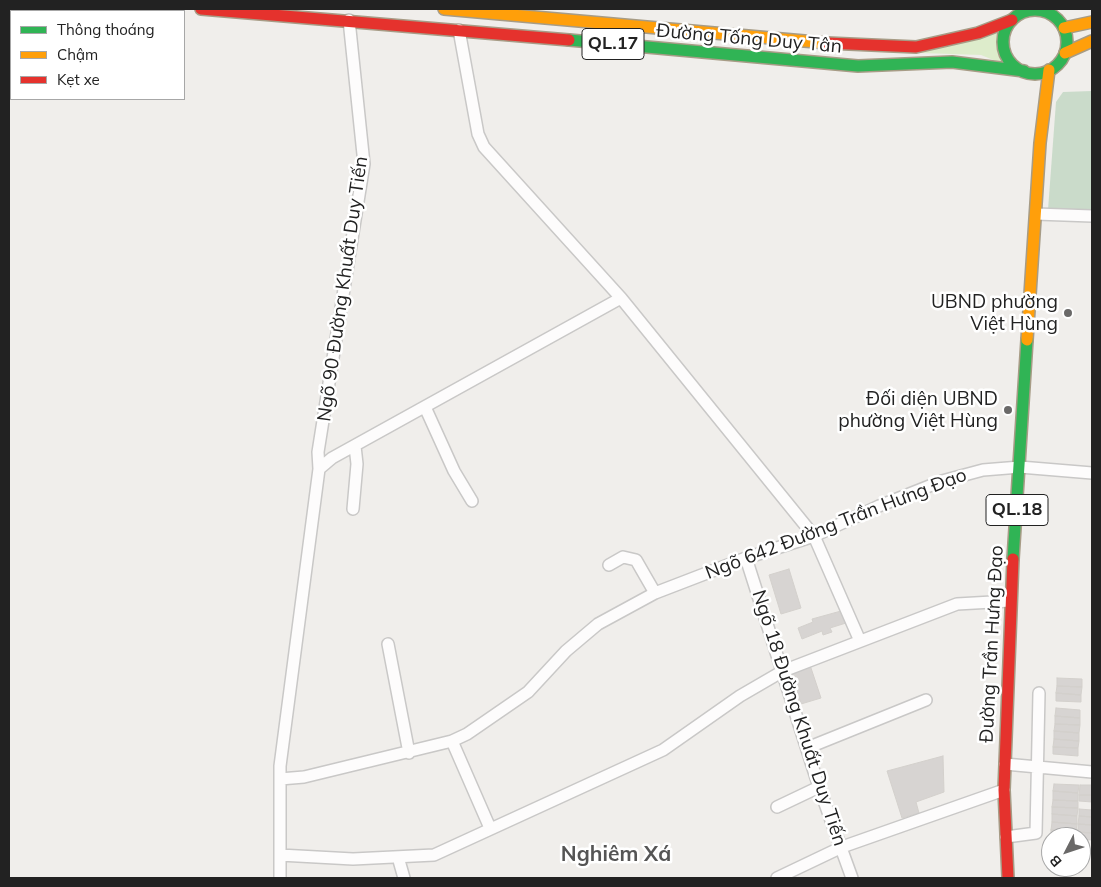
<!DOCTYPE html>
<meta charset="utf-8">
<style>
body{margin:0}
#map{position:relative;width:1101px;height:887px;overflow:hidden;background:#f0eeeb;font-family:Mulish,sans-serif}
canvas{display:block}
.frame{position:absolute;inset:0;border:10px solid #222;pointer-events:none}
.legend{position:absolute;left:10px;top:10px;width:175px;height:90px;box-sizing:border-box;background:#fff;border:1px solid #a7a7a7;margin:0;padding:6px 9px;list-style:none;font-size:15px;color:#222}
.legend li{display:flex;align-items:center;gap:10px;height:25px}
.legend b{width:25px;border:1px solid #a7a7a7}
.north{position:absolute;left:1041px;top:827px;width:50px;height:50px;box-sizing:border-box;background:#fff;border:1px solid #a7a7a7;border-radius:50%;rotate:229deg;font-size:14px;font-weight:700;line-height:20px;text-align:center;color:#222}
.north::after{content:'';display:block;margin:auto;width:18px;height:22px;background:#6a6968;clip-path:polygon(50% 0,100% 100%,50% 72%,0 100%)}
</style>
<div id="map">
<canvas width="1101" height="887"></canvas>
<div class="frame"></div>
<ul class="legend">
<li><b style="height:6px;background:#30b455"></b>Thông thoáng</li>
<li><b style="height:6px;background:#ff9f0a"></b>Chậm</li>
<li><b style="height:6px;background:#e5322d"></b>Kẹt xe</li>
</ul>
<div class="north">B</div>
</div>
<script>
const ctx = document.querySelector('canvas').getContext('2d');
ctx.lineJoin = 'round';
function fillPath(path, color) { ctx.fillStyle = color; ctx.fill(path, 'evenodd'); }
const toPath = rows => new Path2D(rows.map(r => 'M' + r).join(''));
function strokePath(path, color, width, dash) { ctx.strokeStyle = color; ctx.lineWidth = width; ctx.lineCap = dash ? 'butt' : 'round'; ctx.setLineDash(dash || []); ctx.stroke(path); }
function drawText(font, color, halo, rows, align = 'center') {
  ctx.font = font + ' Mulish,sans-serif'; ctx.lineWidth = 5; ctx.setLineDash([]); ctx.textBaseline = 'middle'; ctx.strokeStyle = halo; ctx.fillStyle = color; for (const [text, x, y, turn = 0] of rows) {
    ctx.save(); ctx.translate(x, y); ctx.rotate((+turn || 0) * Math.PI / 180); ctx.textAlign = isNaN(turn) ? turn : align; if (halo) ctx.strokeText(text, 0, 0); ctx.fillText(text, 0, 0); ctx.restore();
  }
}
fillPath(toPath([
 [997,30,1001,63,981,55,890,52]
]), '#ddeccb');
fillPath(toPath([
 [1092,91,1092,210,1048,210,1056,102,1063,92]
]), '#cadbca');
const building = toPath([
 [789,569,801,608,781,614,769,575,789,569],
 [841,611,846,623,830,628,832,632,823,635,822,631,802,639,798,628,813,622,812,619,841,611],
 [810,665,821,698,801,704,791,671,810,665],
 [1057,678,1082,679,1082,687,1057,686,1057,678],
 [1057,686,1082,687,1081,695,1056,693,1057,686],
 [1056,693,1081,695,1081,702,1056,701,1056,693],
 [1056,708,1080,710,1080,718,1055,716,1056,708],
 [1055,716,1080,718,1080,725,1055,724,1055,716],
 [1055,724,1080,725,1079,733,1054,731,1055,724],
 [1054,731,1079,733,1079,741,1054,739,1054,731],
 [1054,739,1079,741,1078,748,1053,747,1054,739],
 [1053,747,1078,748,1078,756,1053,754,1053,747],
 [943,756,944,792,916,802,919,813,902,818,887,771,943,756],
 [1054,784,1079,785,1078,793,1053,791,1054,784],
 [1080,785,1092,785,1092,795,1079,795,1080,785],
 [1053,791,1078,793,1078,801,1053,800,1053,791],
 [1079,795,1092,795,1092,802,1079,801,1079,795],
 [1053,800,1078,801,1078,808,1052,807,1053,800],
 [1052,807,1078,808,1077,816,1052,814,1052,807],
 [1079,809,1092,810,1092,817,1079,816,1079,809],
 [1052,814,1077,816,1077,824,1052,822,1052,814],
 [1079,816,1092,817,1092,825,1078,824,1079,816],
 [1052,822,1077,824,1076,832,1051,830,1052,822],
 [1078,824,1092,825,1092,833,1078,832,1078,824],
 [1051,830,1076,832,1076,837,1051,837,1051,830],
 [1078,832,1092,833,1092,840,1081,839,1081,837,1078,837,1078,832]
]);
fillPath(building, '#d7d4d2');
strokePath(building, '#d3d0cc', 1);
const street = toPath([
 [459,30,478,134,484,147,621,298,814,536,860,641],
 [1036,214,1092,216],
 [425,407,454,471,472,501],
 [319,469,332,458,621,298],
 [353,509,357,464,355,446],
 [746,558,819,787,852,878],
 [609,565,623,557,636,560,655,593],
 [388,644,409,753],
 [452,741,490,828],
 [807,748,926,700],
 [1005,764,1092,772],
 [280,779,304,777,452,741,467,734,528,692,566,651,598,624,655,593,746,558,814,536,879,506,942,481,983,470,1020,467,1092,473],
 [777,807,819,787],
 [1006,837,1036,833,1039,693],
 [280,855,353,859,434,855,663,750,740,696,783,671,957,604,1010,601],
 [398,857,404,878],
 [280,878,280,766,319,469,318,452,364,164,349,20],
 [777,878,842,847,1004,790]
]);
const fast = toPath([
 '1003 42a32 32 0 1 1 64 0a32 32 0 1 1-64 0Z',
 [569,40,858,66,952,62,1024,71],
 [1013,559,1027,340]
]);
const slow = toPath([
 [444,9,827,43],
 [1064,28,1092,22],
 [1065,53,1092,41],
 [1027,340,1040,143,1049,70]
]);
const jam = toPath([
 [201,9,569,40],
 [827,43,916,47,978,33,1012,20],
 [1008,878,1004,790,1013,559]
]);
strokePath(street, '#c9c8c7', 14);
strokePath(fast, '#a79c86', 14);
strokePath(slow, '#a79c86', 14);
strokePath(jam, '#a79c86', 14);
strokePath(street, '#fdfcfc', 11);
strokePath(fast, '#30b455', 11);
strokePath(slow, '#ff9f0a', 11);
strokePath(jam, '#e5322d', 11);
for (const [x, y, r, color] of [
 [1068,313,5,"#6a6968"],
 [1008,410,5,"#6a6968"]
]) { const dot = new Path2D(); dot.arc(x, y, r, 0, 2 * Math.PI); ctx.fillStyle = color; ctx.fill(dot); strokePath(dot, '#fff', 2); }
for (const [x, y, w] of [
 [613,44,62],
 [1017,510,62]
]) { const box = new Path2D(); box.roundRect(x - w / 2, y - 15.5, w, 31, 4); ctx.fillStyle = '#fff'; ctx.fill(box); strokePath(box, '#222', 1); }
drawText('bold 18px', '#222', null, [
 ["QL.17",613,44],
 ["QL.18",1017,510]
]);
drawText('19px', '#222', '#fff', [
 ["Đường Tống Duy Tân",749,39,5],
 ["Ngõ 90 Đường Khuất Duy Tiến",343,289,-82],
 ["Ngõ 642 Đường Trần Hưng Đạo",836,524,-21],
 ["Đường Trần Hưng Đạo",992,644,-87],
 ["Ngõ 18 Đường Khuất Duy Tiến",799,718,72]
]);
drawText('19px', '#222', '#fff', [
 ["UBND phường",1058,302],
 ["Việt Hùng",1058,324],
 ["Đối diện UBND",998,399],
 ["phường Việt Hùng",998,421]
], 'right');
drawText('bold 21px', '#555', '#fff', [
 ["Nghiêm Xá",616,855]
]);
</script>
